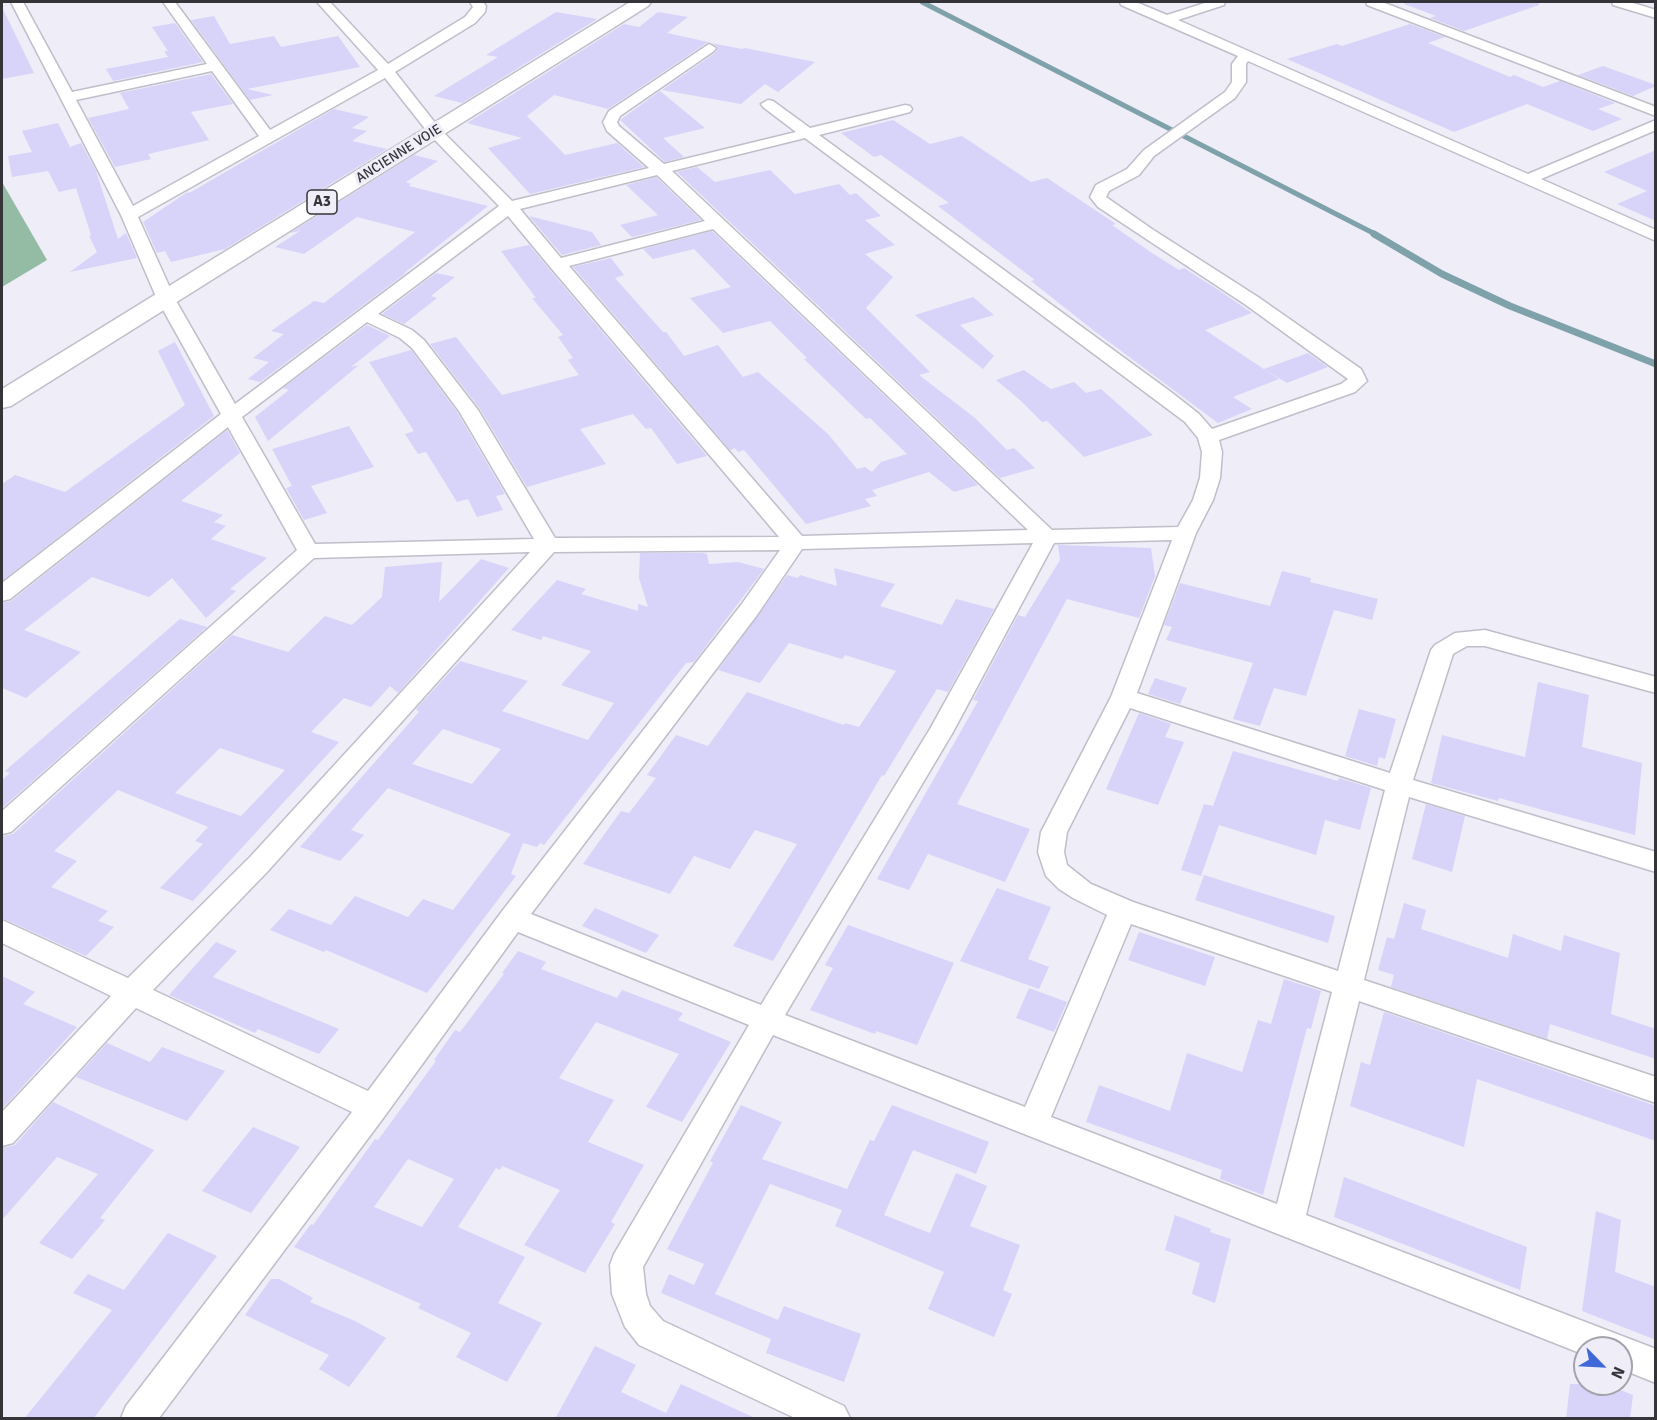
<!DOCTYPE html>
<style>
body{margin:0}
#map{position:relative;width:1657px;height:1420px;overflow:hidden;background:#eeedf8;font-family:Signika,sans-serif}
canvas{display:block}
.frame{position:absolute;inset:0;border:3px solid #353438;pointer-events:none}
.north{position:absolute;left:1573px;top:1336px;width:60px;height:60px;box-sizing:border-box;background:#eeedf8;border:2px solid #a4a3ab;border-radius:50%;rotate:114deg;font-size:16px;font-weight:700;line-height:24px;text-align:center;color:#353438}
.north::after{content:'';display:block;margin:auto;width:21px;height:27px;background:#4068d9;clip-path:polygon(50% 0,100% 100%,50% 72%,0 100%)}
</style>
<div id="map">
<canvas width="1657" height="1420"></canvas>
<div class="frame"></div>
<div class="north">N</div>
</div>
<script>
const ctx = document.querySelector('canvas').getContext('2d');
ctx.lineJoin = 'round';
function fillPath(path, color) { ctx.fillStyle = color; ctx.fill(path, 'evenodd'); }
const toPath = rows => new Path2D(rows.map(r => 'M' + r).join(''));
function strokePath(path, color, width, dash) { ctx.strokeStyle = color; ctx.lineWidth = width; ctx.lineCap = dash ? 'butt' : 'round'; ctx.setLineDash(dash || []); ctx.stroke(path); }
function drawText(font, color, halo, rows, align = 'center') {
  ctx.font = font + ' Signika,sans-serif'; ctx.lineWidth = 6; ctx.setLineDash([]); ctx.textBaseline = 'middle'; ctx.strokeStyle = halo; ctx.fillStyle = color; for (const [text, x, y, turn = 0] of rows) {
    ctx.save(); ctx.translate(x, y); ctx.rotate((+turn || 0) * Math.PI / 180); ctx.textAlign = isNaN(turn) ? turn : align; if (halo) ctx.strokeText(text, 0, 0); ctx.fillText(text, 0, 0); ctx.restore();
  }
}
fillPath(toPath([
 [2,182,47,260,2,287]
]), '#94bba3');
strokePath(toPath([
 [922,2,1377,235]
]), '#7fa1a9', 5);
strokePath(toPath([
 [1374,234,1442,274,1510,306,1656,364]
]), '#7fa1a9', 7);
fillPath(toPath([
 [1405,2,1539,2,1539,5,1464,31,1430,18,1436,16,1404,4],
 [2,7,34,73,2,79],
 [556,12,597,19,462,103,434,96,498,57,486,55],
 [658,12,688,17,667,33,708,42,608,109,554,95,527,116,565,155,617,143,644,167,530,194,488,148,522,138,467,123,624,24,639,27],
 [214,16,230,44,274,36,281,47,338,36,360,67,247,89,273,95,250,100,191,20],
 [175,23,203,62,113,81,106,69,168,57,164,51,168,51,152,27],
 [1410,24,1445,37,1428,43,1510,77,1514,75,1543,87,1560,81,1615,103,1598,109,1622,119,1593,131,1527,104,1454,132,1287,59,1337,44,1342,46],
 [711,43,742,49,745,48,815,62,778,92,765,84,741,104,662,90,715,53,718,47],
 [1603,66,1656,85,1656,86,1633,96,1578,75],
 [211,74,233,104,191,112,209,140,148,154,151,159,115,167,88,118,129,109,120,93],
 [660,91,705,128,663,138,684,157,665,162,620,120],
 [334,109,369,117,352,128,367,131,352,141,387,149,225,249,171,262,165,251,157,253,143,222,186,193,191,192],
 [893,120,930,144,962,136,1031,182,1047,178,1116,224,1112,225,1152,253,1179,270,1184,268,1220,291,1252,313,1205,330,1279,379,1233,397,1252,409,1218,423,1093,330,1031,281,1035,280,938,206,949,203,881,155,874,157,841,133],
 [58,123,70,147,81,143,96,171,118,239,126,233,137,258,70,272,97,252,89,236,91,235,76,188,59,192,48,171,12,177,8,156,32,152,22,131],
 [1656,150,1656,221,1617,204,1647,191,1604,172],
 [414,155,438,161,406,182,411,184,409,186,488,206,403,274,406,273,260,382,248,379,269,362,253,358,284,334,271,331,314,301,324,303,415,232,357,217,304,254,275,247,300,231,290,233],
 [697,167,715,182,770,170,795,194,839,184,850,195,856,193,881,216,865,220,895,245,865,254,893,277,866,308,930,372,919,375,975,418,1007,450,1014,448,1035,468,1000,478,677,172],
 [656,177,701,220,632,237,620,225,658,215,626,185],
 [529,216,592,232,601,245,562,255],
 [712,231,978,485,954,492,929,472,872,490,877,496,865,499,871,506,806,524,744,450,738,452,735,448,730,450,573,267,611,258,624,275,615,278,663,332,666,332,684,356,718,345,743,377,758,372,828,434,857,469,865,467,872,472,881,462,907,454,870,418,866,419,804,359,807,358,770,321,723,333,690,298,731,287,694,249,653,259,643,249],
 [529,245,549,269,707,456,677,464,651,428,646,429,633,414,580,429,606,464,527,487,480,409,430,344,456,337,502,395,579,375,568,360,573,358,558,337,563,335,532,298,536,298,501,251],
 [436,273,455,277,431,296,437,298,404,324,382,314],
 [973,297,994,315,960,325,994,356,983,369,915,315],
 [367,325,390,336,351,367,359,365,268,441,255,417,289,390,283,388],
 [175,342,214,416,2,581,2,484,15,475,65,492,185,405,158,351],
 [411,350,457,412,505,494,496,496,503,510,477,517,468,499,457,502,426,452,418,454,405,434,414,431,369,362],
 [1308,353,1328,367,1287,383,1264,369],
 [1024,370,1051,389,1074,382,1086,393,1101,389,1153,435,1084,457,1047,421,1042,422,1020,400,996,380],
 [349,426,374,467,311,486,327,513,304,520,286,488,292,486,272,449],
 [227,430,240,453,181,501,223,515,214,522,226,526,211,539,267,558,230,589,236,591,206,618,172,578,149,597,92,577,24,630,81,652,26,698,2,688,2,603,11,601],
 [1058,545,1151,548,1155,576,1139,618,1067,599,957,804,1030,829,1005,882,928,854,909,890,877,879,978,701,973,700,1018,615,1025,617,1060,560],
 [640,553,703,553,707,554,709,564,738,562,764,569,694,662,686,663,544,845,540,843,537,847,523,843,511,874,516,876,427,993,326,950,324,952,270,930,289,909,331,925,355,896,408,917,423,899,453,910,511,834,388,788,351,830,364,835,340,861,300,847,419,712,416,709,460,661,528,681,502,711,588,740,614,703,561,685,591,651,543,636,541,640,511,630,557,580,586,589,581,594,638,611,638,604,648,607,639,578],
 [443,729,501,749,472,784,412,764],
 [481,559,509,568,398,693,390,686,371,707,344,698,311,732,339,742,193,901,160,888,203,844,195,841,208,827,118,790,54,851,77,861,51,887,108,911,98,921,114,927,86,956,2,918,2,836,13,834,232,635,288,652,325,616,352,625,382,597,385,567,442,562,439,602],
 [220,748,285,770,241,816,175,793],
 [834,568,895,584,880,606,942,625,956,599,994,609,948,692,937,689,884,776,882,775,773,961,733,946,797,844,755,830,730,869,694,856,670,894,583,864,621,811,629,813,656,778,647,775,676,735,708,746,747,692,844,725,845,723,859,727,896,671,845,655,842,659,789,643,760,683,718,670,787,575,798,578,800,575,837,586],
 [1282,571,1311,578,1310,582,1378,599,1372,620,1334,610,1306,696,1274,688,1260,726,1233,719,1253,663,1166,640,1172,627,1164,625,1180,583,1270,606],
 [180,619,207,627,2,808,2,780,10,773,5,771],
 [1155,678,1187,688,1180,704,1148,694],
 [1538,682,1589,695,1582,747,1642,763,1635,835,1499,798,1498,801,1431,783,1442,735,1525,757],
 [1359,709,1396,719,1385,759,1379,757,1377,766,1345,756],
 [1139,713,1171,724,1165,737,1184,742,1158,805,1106,789],
 [1233,751,1338,781,1339,778,1371,788,1360,830,1325,820,1316,855,1219,825,1201,876,1181,870,1204,804,1213,806],
 [1426,804,1465,816,1452,872,1412,859],
 [1204,875,1335,916,1328,943,1195,900],
 [997,888,1051,907,1028,959,1049,967,1039,989,960,961],
 [1404,903,1426,910,1421,929,1508,958,1513,934,1561,951,1564,935,1620,953,1611,1014,1656,1029,1656,1059,1550,1024,1547,1039,1391,987,1394,975,1378,970,1387,937,1394,939],
 [595,908,659,935,646,953,582,926],
 [848,925,954,963,917,1045,876,1031,875,1034,810,1010,833,968,825,965],
 [1139,932,1215,957,1205,986,1128,960],
 [216,942,237,951,213,977,339,1029,319,1054,258,1029,255,1033,169,995],
 [518,951,546,962,541,969,617,998,622,990,683,1013,678,1020,731,1042,682,1122,646,1107,679,1054,596,1022,559,1078,614,1100,588,1142,644,1165,611,1222,615,1224,585,1273,524,1245,560,1190,502,1166,500,1170,496,1168,458,1227,525,1257,498,1303,542,1323,507,1382,456,1357,471,1333,418,1308,421,1304,294,1247,311,1224,313,1225,375,1139,378,1140,436,1061,434,1060,455,1030,460,1032,504,974,502,973],
 [408,1159,454,1179,422,1227,374,1207],
 [2,976,35,992,23,1004,77,1027,2,1109],
 [1284,979,1321,991,1311,1029,1307,1028,1263,1195,1220,1179,1222,1170,1086,1122,1099,1085,1170,1111,1187,1053,1242,1072,1258,1020,1271,1024],
 [1029,988,1067,1002,1054,1032,1016,1018],
 [1384,1012,1656,1106,1656,1141,1477,1079,1464,1147,1350,1106,1361,1062,1370,1065],
 [107,1043,150,1062,162,1047,225,1071,187,1121,76,1077],
 [53,1102,154,1150,100,1218,105,1220,72,1259,39,1243,98,1174,57,1157,2,1220,2,1148,15,1145],
 [741,1105,782,1122,762,1159,847,1189,870,1140,874,1141,892,1105,989,1142,976,1174,913,1150,884,1215,930,1233,956,1173,987,1186,970,1226,1020,1245,1003,1290,1012,1294,994,1337,928,1309,944,1272,835,1226,842,1210,770,1184,715,1294,778,1320,784,1306,861,1334,844,1382,766,1353,771,1339,661,1293,669,1274,694,1285,704,1264,667,1249,713,1163,710,1161],
 [253,1127,300,1147,251,1213,202,1191],
 [1344,1177,1527,1247,1520,1290,1334,1217],
 [1596,1211,1621,1220,1615,1272,1656,1287,1656,1340,1582,1311],
 [1175,1215,1211,1229,1210,1232,1231,1239,1215,1303,1192,1294,1200,1263,1165,1250],
 [168,1233,217,1256,93,1419,24,1419,112,1310,73,1293,88,1274,124,1290],
 [271,1279,279,1279,313,1298,310,1302,355,1321,386,1338,349,1387,319,1369,329,1355,245,1315],
 [595,1346,636,1365,621,1392,666,1413,681,1384,757,1419,555,1419],
 [1570,1384,1606,1384,1633,1395,1630,1419,1566,1419]
]), '#d8d3f9');
const street = toPath([
 [11,2,23,2,72,92,207,64,163,2,175,2,270,130,378,70,317,2,330,2,388,64,465,17,473,7,470,2,483,2,486,6,485,12,475,23,395,72,440,129,512,201,649,168,607,131,603,122,609,111,709,44,716,48,714,51,620,116,617,122,619,126,664,164,796,132,763,107,761,104,768,100,773,101,810,128,905,105,910,106,912,109,910,112,819,135,1171,392,1199,414,1212,429,1341,384,1348,379,1246,305,1098,207,1090,197,1096,185,1127,169,1144,150,1225,92,1232,82,1232,64,1238,56,1121,5,1120,2,1136,2,1167,15,1208,2,1225,2,1224,5,1178,20,1528,174,1656,120,1656,130,1541,179,1656,230,1656,241,1248,61,1246,64,1246,82,1235,98,1154,156,1139,175,1109,191,1106,197,1152,229,1258,297,1361,369,1367,381,1355,392,1219,440,1222,452,1220,478,1213,500,1196,533,1137,693,1390,773,1431,650,1435,645,1455,633,1485,630,1656,677,1656,693,1485,646,1467,646,1453,654,1413,780,1656,852,1656,872,1409,797,1364,980,1656,1077,1656,1103,1359,1001,1306,1215,1656,1349,1656,1383,1621,1369,1621,1348,1585,1348,1585,1355,773,1035,643,1267,646,1294,650,1306,663,1321,844,1406,850,1418,795,1418,639,1345,625,1327,612,1294,610,1265,614,1254,749,1025,518,932,384,1117,159,1418,121,1418,126,1406,352,1112,136,1008,13,1143,2,1146,2,1112,111,996,2,943,2,920,128,978,250,857,530,552,314,558,11,832,2,834,2,811,297,550,228,427,10,599,2,601,2,583,221,414,157,299,121,215,11,2],
 [212,71,259,136,133,206,76,100,212,71],
 [385,78,430,135,499,206,235,404,175,299,138,217,385,78],
 [805,138,1185,422,1198,438,1202,452,1200,478,1193,500,1178,527,1052,530,672,171,805,138],
 [657,175,705,221,561,258,520,209,657,175],
 [508,216,551,268,779,537,555,538,478,410,424,340,412,330,378,314,508,216],
 [713,229,1028,530,802,536,569,266,713,229],
 [367,322,400,338,412,348,459,411,534,539,315,544,242,417,367,322],
 [1172,540,1111,697,1041,832,1038,852,1046,876,1059,889,1073,898,1107,915,1025,1107,785,1015,953,732,1054,543,1172,540],
 [1033,543,930,729,761,1005,531,914,757,615,802,549,1033,543],
 [780,550,741,605,503,910,368,1091,153,990,268,871,554,552,780,550],
 [1130,708,1385,790,1338,971,1133,902,1091,884,1067,865,1064,852,1067,832,1130,708],
 [1131,924,1332,992,1277,1204,1051,1117,1131,924],
 [1366,2,1382,2,1656,107,1656,116,1367,5,1366,2],
 [1612,2,1630,2,1656,10,1656,18,1613,5,1612,2]
]);
const primary = toPath([
 [630,2,651,2,648,6,11,406,2,408,2,389,630,2]
]);
strokePath(street, '#bfbec9', 3);
strokePath(primary, '#bfbec9', 3);
fillPath(street, '#fff');
fillPath(primary, '#fff');
drawText('14px', '#353438', '#eeedf8', [
 ["ANCIENNE VOIE",399,154,-32]
]);
for (const [x, y, w] of [
 [322,202,30]
]) { const box = new Path2D(); box.roundRect(x - w / 2, y - 12, w, 24, 4.5); ctx.fillStyle = '#eeedf8'; ctx.fill(box); strokePath(box, '#353438', 1.5); }
drawText('bold 15px', '#353438', null, [
 ["A3",322,202]
]);
</script>
